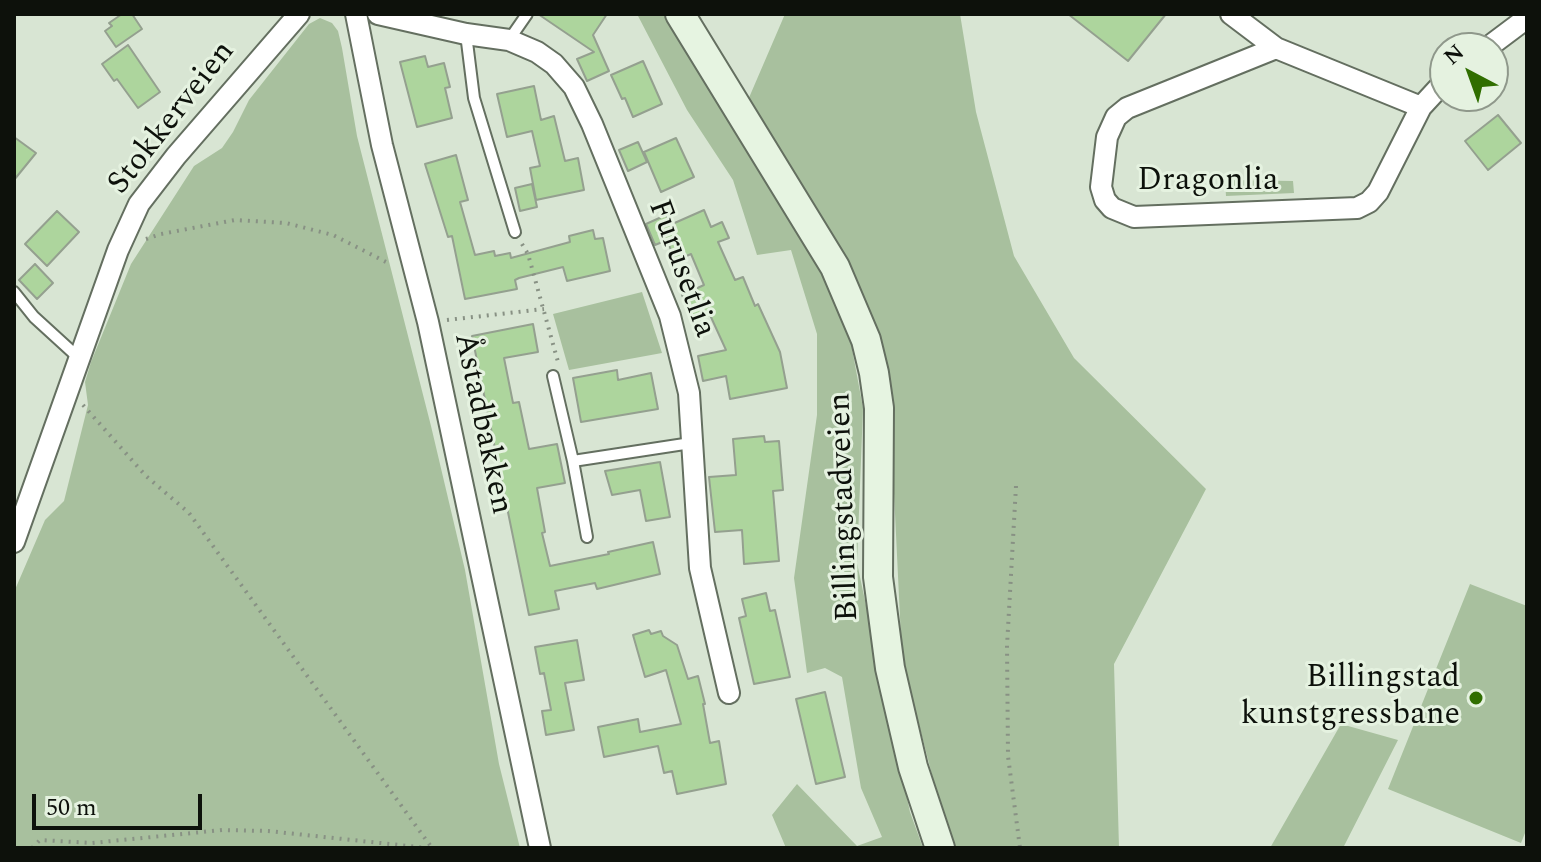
<!DOCTYPE html>
<meta charset="utf-8">
<style>
body{margin:0}
#map{position:relative;width:1541px;height:862px;overflow:hidden;background:#d8e5d3;font-family:Spectral,serif}
canvas{display:block}
.frame{position:absolute;inset:0;border:16px solid #0d110b;pointer-events:none}
.north{position:absolute;left:1429px;top:32px;width:80px;height:80px;box-sizing:border-box;background:#e5f2e0;border:2px solid #8f988b;border-radius:50%;rotate:319deg;font-size:22px;font-weight:700;line-height:32px;text-align:center;color:#0d110b}
.north::after{content:'';display:block;margin:auto;width:28px;height:36px;background:#306e00;clip-path:polygon(50% 0,100% 100%,50% 72%,0 100%)}
.scale{position:absolute;left:32px;top:794px;width:170px;height:36px;box-sizing:border-box;border:4px solid #0d110b;border-top:0;padding-left:10px;font-size:24px;line-height:28px;white-space:nowrap;color:#0d110b;-webkit-text-stroke:6px #e5f2e0;paint-order:stroke}
</style>
<div id="map">
<canvas width="1541" height="862"></canvas>
<div class="frame"></div>
<div class="north">N</div>
<div class="scale">50 m</div>
</div>
<script>
const ctx = document.querySelector('canvas').getContext('2d');
ctx.lineJoin = 'round';
function fillPath(path, color) { ctx.fillStyle = color; ctx.fill(path, 'evenodd'); }
const toPath = rows => new Path2D(rows.map(r => 'M' + r).join(''));
function strokePath(path, color, width, dash) { ctx.strokeStyle = color; ctx.lineWidth = width; ctx.lineCap = dash ? 'butt' : 'round'; ctx.setLineDash(dash || []); ctx.stroke(path); }
function drawText(font, color, halo, rows, align = 'center') {
  ctx.font = font + ' Spectral,serif'; ctx.lineWidth = 6; ctx.setLineDash([]); ctx.textBaseline = 'middle'; ctx.strokeStyle = halo; ctx.fillStyle = color; for (const [text, x, y, turn = 0] of rows) {
    ctx.save(); ctx.translate(x, y); ctx.rotate((+turn || 0) * Math.PI / 180); ctx.textAlign = isNaN(turn) ? turn : align; if (halo) ctx.strokeText(text, 0, 0); ctx.fillText(text, 0, 0); ctx.restore();
  }
}
fillPath(toPath([
 [637,14,664,14,809,247,848,327,863,408,857,563,910,812,923,848,786,848,772,815,797,784,857,846,882,837,861,788,842,677,825,668,807,673,794,578,817,415,817,334,791,250,757,255,733,180,687,110],
 [785,14,960,14,976,112,1014,256,1074,358,1206,489,1114,664,1119,848,954,848,945,825,902,659,890,410,748,100],
 [320,18,332,23,338,31,342,48,357,136,431,426,465,570,499,764,520,848,14,848,14,592,45,520,64,501,88,405,85,382,91,362,131,264,194,166,222,148,233,132,249,100,309,24],
 [1225,180,1293,181,1294,193,1226,196],
 [642,292,662,353,569,370,553,314],
 [1470,584,1527,606,1527,828,1521,843,1388,789],
 [1341,724,1398,740,1343,848,1270,848]
]), '#a8c09e');
const building = toPath([
 [122,14,132,14,142,29,116,47,105,31,112,26,109,23,122,14],
 [538,14,607,14,593,35,609,71,587,81,577,59,594,52,538,14],
 [1068,14,1166,14,1128,61,1068,14],
 [128,45,160,92,138,108,117,79,114,81,102,64,128,45],
 [425,56,428,67,444,63,450,87,445,88,452,118,417,127,400,62,425,56],
 [643,61,662,104,633,117,625,98,622,99,611,75,643,61],
 [534,86,541,120,554,116,565,161,578,158,584,190,536,200,530,168,540,166,532,131,507,137,497,94,534,86],
 [1498,115,1521,143,1488,170,1465,141,1498,115],
 [14,137,36,153,14,180,14,137],
 [676,138,694,177,661,192,644,152,676,138],
 [638,142,647,162,628,171,619,150,638,142],
 [456,155,468,200,460,202,475,255,494,251,495,256,510,253,511,258,570,242,569,236,593,230,595,239,603,238,610,271,567,281,563,267,519,278,515,280,517,289,465,299,452,236,448,237,425,164,456,155],
 [532,184,537,207,520,211,515,188,532,184],
 [704,210,711,227,722,222,729,238,718,242,735,280,743,277,755,306,758,304,780,352,787,388,730,399,726,376,703,381,698,356,726,350,710,315,694,322,682,295,704,285,691,254,675,261,669,245,674,243,672,238,655,245,646,224,666,215,670,225,704,210],
 [57,211,79,232,47,266,25,244,57,211],
 [35,264,53,283,37,299,19,280,35,264],
 [533,324,538,352,504,358,513,403,519,402,529,449,557,444,565,483,537,488,545,532,542,533,550,566,609,554,608,552,653,542,660,574,597,589,595,583,555,591,559,609,529,615,472,336,533,324],
 [617,370,618,380,651,373,658,409,581,422,573,378,617,370],
 [764,436,765,442,779,441,783,490,773,491,779,561,744,564,742,530,715,532,709,477,736,475,733,439,764,436],
 [660,462,670,517,646,521,640,490,612,495,605,471,660,462],
 [766,593,770,611,775,610,790,677,754,684,739,618,746,616,742,599,766,593],
 [649,630,651,634,661,631,663,636,677,645,688,679,698,676,705,704,703,704,710,743,719,741,726,784,677,794,672,771,664,773,658,746,604,757,598,727,638,719,640,732,681,724,666,670,645,677,633,635,649,630],
 [577,640,584,680,565,683,574,730,546,735,542,711,551,710,544,673,540,674,535,647,577,640],
 [825,692,845,777,816,784,796,699,825,692]
]);
fillPath(building, '#add59d');
strokePath(building, '#94a08f', 2);
const service = toPath([
 [466,34,474,98,515,232],
 [509,40,527,14],
 [14,292,34,317,80,359],
 [553,376,573,461,691,443],
 [573,461,587,537]
]);
const minor = toPath([
 [356,14,382,145,428,322,540,848],
 [378,14,466,34,509,40,537,52,554,64,574,87,592,124,670,316,689,393,700,568,729,693],
 [1231,14,1276,48,1421,107],
 [1276,48,1127,108,1116,117,1107,137,1101,187,1105,200,1112,208,1134,217,1357,208,1369,202,1378,192,1421,107,1445,81],
 [1487,48,1519,24],
 [14,542,118,250,139,204,176,156,299,14]
]);
const secondary = toPath([
 [680,14,835,267,866,340,874,373,879,408,878,577,890,668,913,767,940,848]
]);
strokePath(service, '#646f60', 14);
strokePath(minor, '#646f60', 24);
strokePath(secondary, '#646f60', 32);
strokePath(toPath([
 [146,239,161,234,235,220,286,223,333,235,390,264],
 [522,244,528,254,558,362],
 [447,320,544,309],
 [83,405,146,476,189,513,432,848],
 [1016,486,1007,646,1008,756,1020,848],
 [32,848,40,840,92,843,222,830,268,831,427,848]
]), '#889184', 4, [2, 6]);
strokePath(service, '#fff', 10);
strokePath(minor, '#fff', 20);
strokePath(secondary, '#e6f4e1', 28);
for (const [x, y, r, color] of [
 [1476,698,8,"#306e00"]
]) { const dot = new Path2D(); dot.arc(x, y, r, 0, 2 * Math.PI); ctx.fillStyle = color; ctx.fill(dot); strokePath(dot, '#e5f2e0', 3); }
drawText('32px', '#0d110b', '#e5f2e0', [
 ["Stokkerveien",173,119,-52],
 ["Dragonlia",1208,183],
 ["Furusetlia",680,269,70],
 ["Åstadbakken",481,424,78],
 ["Billingstadveien",846,507,-92]
]);
drawText('32px', '#0d110b', '#e5f2e0', [
 ["Billingstad",1460,680],
 ["kunstgressbane",1460,717]
], 'right');
</script>
